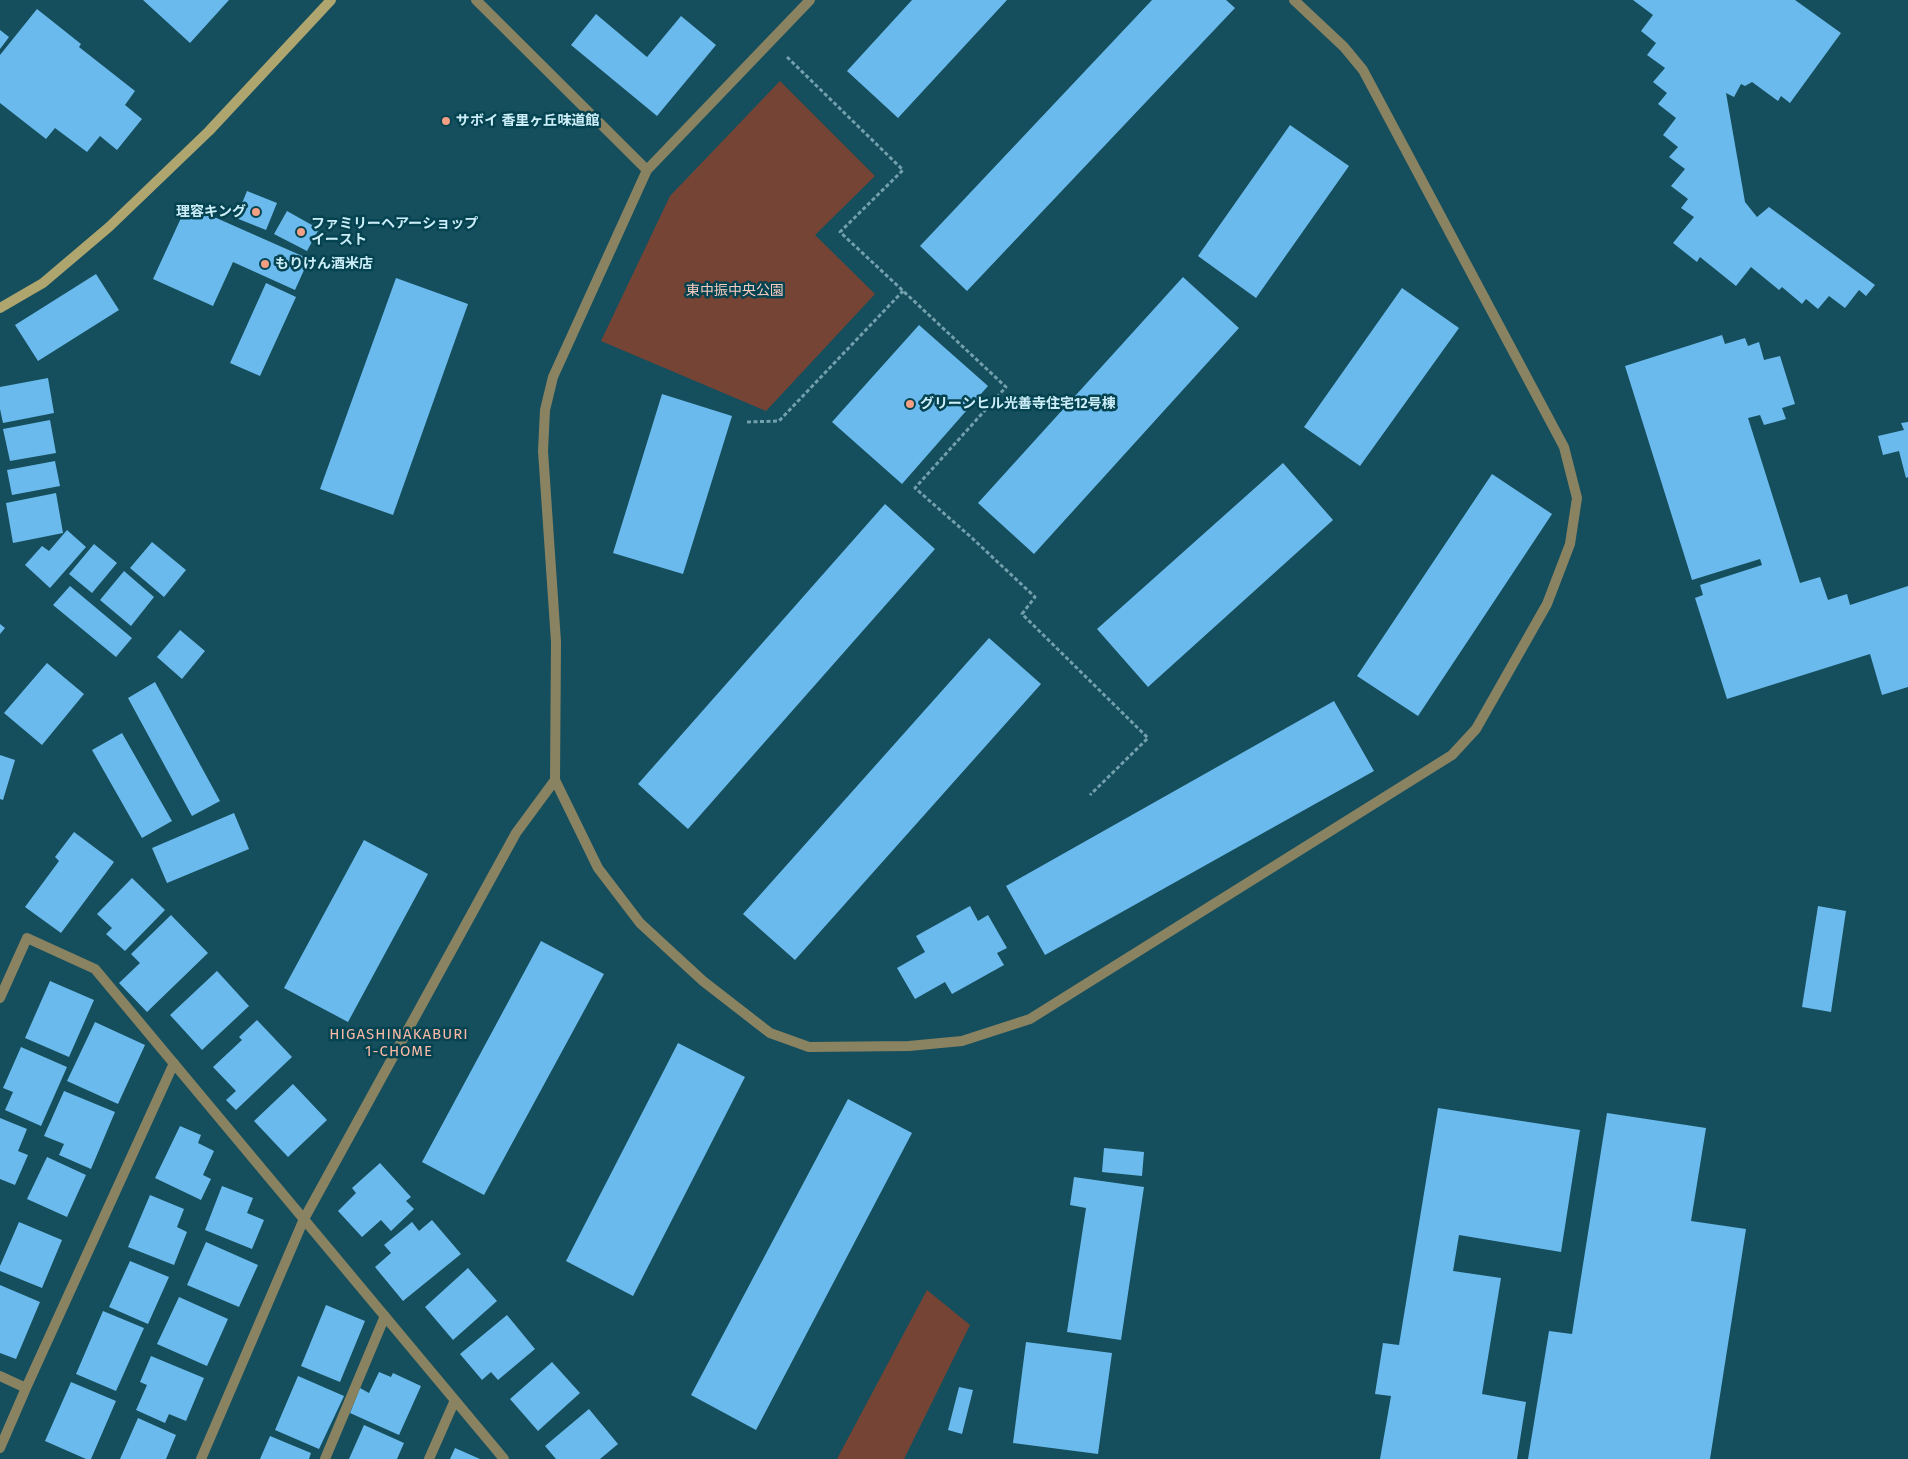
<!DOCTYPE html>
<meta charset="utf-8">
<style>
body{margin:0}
canvas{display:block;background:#154e5c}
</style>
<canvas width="1908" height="1459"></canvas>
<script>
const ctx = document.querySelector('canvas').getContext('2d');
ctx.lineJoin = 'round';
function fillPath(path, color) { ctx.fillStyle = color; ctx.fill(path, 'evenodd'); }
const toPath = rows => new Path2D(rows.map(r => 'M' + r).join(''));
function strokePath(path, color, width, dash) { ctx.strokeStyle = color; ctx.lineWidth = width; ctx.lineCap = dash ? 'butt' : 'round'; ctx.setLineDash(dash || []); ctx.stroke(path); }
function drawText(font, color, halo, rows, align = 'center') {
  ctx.font = font + ' "Fira Sans","Noto Sans JP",sans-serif'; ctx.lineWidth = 5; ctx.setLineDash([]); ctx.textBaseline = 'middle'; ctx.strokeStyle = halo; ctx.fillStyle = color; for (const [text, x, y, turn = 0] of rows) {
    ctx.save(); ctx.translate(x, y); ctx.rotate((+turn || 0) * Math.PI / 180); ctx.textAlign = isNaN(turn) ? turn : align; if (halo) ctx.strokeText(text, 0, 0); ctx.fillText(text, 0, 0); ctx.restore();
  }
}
fillPath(toPath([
 [780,81,875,176,815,235,875,294,766,411,601,341,670,196],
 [927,1290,970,1325,904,1459,837,1459]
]), '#754434');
fillPath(toPath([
 [143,0,229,0,190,43],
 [912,0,1007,0,898,118,847,71],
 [1152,0,1226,0,1235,8,967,291,920,246],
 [1633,0,1795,0,1841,33,1790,103,1781,96,1778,101,1752,82,1745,86,1741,84,1734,97,1726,93,1745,202,1757,217,1769,207,1875,285,1866,296,1859,290,1845,308,1829,296,1818,309,1806,299,1802,304,1782,287,1779,290,1751,267,1736,286,1700,257,1697,262,1673,243,1694,217,1681,208,1688,199,1671,186,1685,169,1669,157,1678,147,1663,135,1676,118,1658,104,1667,93,1653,82,1665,68,1647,55,1656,43,1641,31,1653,15],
 [37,9,81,44,79,47,135,91,125,105,142,119,117,150,100,136,87,152,55,128,46,139,0,103,0,55],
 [596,14,647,57,681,16,716,45,657,116,571,45],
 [0,30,9,37,0,49],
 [1290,125,1349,166,1256,298,1198,256],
 [247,191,277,203,266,230,236,218],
 [187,205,309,259,295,290,233,262,213,306,153,279],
 [287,211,319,229,307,251,274,234],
 [96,274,119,310,38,361,15,325],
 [1183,277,1239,328,1034,554,978,503],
 [396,278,468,304,393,515,320,489],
 [266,283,296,297,260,376,230,363],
 [1402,288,1459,328,1360,466,1304,427],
 [919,325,988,386,902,484,832,422],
 [1722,335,1725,344,1745,338,1748,346,1759,342,1764,360,1780,356,1795,404,1782,408,1786,419,1764,425,1760,415,1748,418,1800,583,1820,577,1828,600,1847,594,1850,605,1908,586,1908,687,1882,695,1870,654,1727,699,1695,598,1703,595,1700,585,1762,565,1760,559,1692,580,1625,366],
 [48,378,54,413,3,423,0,409,0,387],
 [662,394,732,416,683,574,613,553],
 [50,420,56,453,10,461,3,429],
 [1908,422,1908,477,1906,478,1899,451,1883,455,1878,436,1904,430,1901,423],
 [55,461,60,486,12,495,7,470],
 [1283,463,1333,520,1148,687,1097,629],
 [1492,474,1552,514,1418,716,1357,676],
 [56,493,63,533,13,543,6,503],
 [885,504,935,549,688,829,638,784],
 [67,530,86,547,50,588,25,565,42,546,49,551],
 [152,542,186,570,164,597,130,568],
 [94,544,117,563,92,593,69,574],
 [124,571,154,597,131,626,100,600],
 [70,586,132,638,116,657,53,605],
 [0,624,5,628,0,634],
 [180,630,205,651,182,679,157,657],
 [989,638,1041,684,795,960,743,914],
 [47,663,84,694,42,745,4,713],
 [155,682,220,801,192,816,128,698],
 [1334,701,1374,771,1045,955,1006,886],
 [122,733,172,821,142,838,92,750],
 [0,755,15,760,3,800,0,799],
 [234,813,249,849,167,883,152,848],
 [74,832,114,862,61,933,25,907,59,861,55,857],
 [364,840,428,874,348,1022,284,988],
 [132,878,165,910,125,951,106,934,112,928,97,914],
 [970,906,978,921,988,915,1007,948,997,953,1004,965,952,994,945,982,915,999,897,968,925,952,916,936],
 [1818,906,1846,911,1831,1012,1802,1007],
 [171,915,208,953,147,1012,119,983,140,963,131,954],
 [541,941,604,974,484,1195,422,1162],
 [217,971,249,1006,202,1050,170,1015],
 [50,981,94,1000,69,1057,25,1038],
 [257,1020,292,1057,236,1110,226,1100,236,1091,213,1067,242,1040,239,1037],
 [95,1022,145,1045,118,1104,67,1081],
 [678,1043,745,1077,633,1296,566,1261],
 [21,1047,67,1067,41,1126,5,1110,13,1092,3,1088],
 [293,1084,327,1120,288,1157,254,1121],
 [64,1091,115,1112,91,1169,59,1155,64,1144,44,1136],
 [848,1099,912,1133,756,1430,691,1395],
 [1438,1108,1580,1130,1561,1252,1459,1235,1453,1271,1501,1278,1482,1394,1526,1402,1517,1459,1380,1459,1391,1396,1375,1394,1383,1343,1399,1345],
 [1607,1113,1706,1128,1691,1221,1746,1229,1710,1459,1528,1459,1549,1331,1572,1334],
 [0,1118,27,1129,18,1151,28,1155,15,1185,0,1179],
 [180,1126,201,1135,198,1143,214,1151,203,1175,211,1179,201,1200,155,1178],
 [1104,1148,1144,1152,1142,1176,1102,1172],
 [47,1157,86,1175,67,1217,27,1199],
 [380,1163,411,1197,406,1201,414,1209,391,1231,381,1220,362,1237,338,1211,356,1193,352,1188],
 [1074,1177,1144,1187,1121,1340,1067,1332,1086,1208,1070,1205],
 [222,1186,253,1198,247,1213,264,1220,252,1249,205,1230],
 [150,1195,184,1209,177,1227,187,1232,174,1265,128,1247],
 [432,1220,461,1254,403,1301,375,1267,391,1253,384,1245,412,1222,419,1231],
 [19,1222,62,1240,42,1288,0,1271,0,1266],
 [206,1242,258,1265,239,1307,187,1285],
 [130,1261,169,1277,148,1324,109,1307],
 [468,1268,497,1301,453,1340,425,1307],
 [0,1285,40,1302,16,1359,0,1353],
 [179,1297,228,1319,207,1366,157,1344],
 [326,1305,365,1321,340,1382,301,1366],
 [103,1311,144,1328,116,1391,76,1374],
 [507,1315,535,1349,498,1380,491,1372,482,1380,460,1354],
 [1026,1342,1112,1353,1098,1454,1013,1443],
 [151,1356,204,1378,186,1421,169,1414,165,1423,136,1410,147,1385,140,1382],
 [552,1362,580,1393,538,1431,510,1399],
 [379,1372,391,1377,393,1373,421,1386,399,1435,350,1413,360,1388,369,1393],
 [298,1376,344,1396,319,1449,275,1430],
 [71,1382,116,1401,91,1459,86,1459,45,1441],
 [959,1387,973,1390,962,1434,948,1430],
 [589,1409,618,1444,600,1459,556,1459,545,1446],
 [138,1418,176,1435,166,1459,120,1459],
 [364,1425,404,1443,397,1459,349,1459],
 [270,1436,311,1453,309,1459,260,1459],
 [455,1448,480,1459,450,1459]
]), '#6bbaed');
strokePath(toPath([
 [787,57,903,170,840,232,1006,387,915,488,972,538,1035,597,1022,614,1148,738,1090,795],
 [747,422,779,421,903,291]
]), '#72a0ac', 3, [4, 2.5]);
strokePath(toPath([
 [556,642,555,780,598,868,640,923,703,981,770,1033,809,1047,909,1046,962,1041,1030,1019,1452,755,1476,729,1547,604,1570,544,1577,498,1564,447,1363,70,1344,47,1294,0]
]), '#8a8362', 10);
strokePath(toPath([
 [476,0,647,170],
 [556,642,543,451,545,410,553,377,647,170,810,0],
 [0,998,27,938,95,969,504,1459],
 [0,1376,26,1388,174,1063],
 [0,1448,26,1388],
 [201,1459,304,1219,516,833,555,780],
 [325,1459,385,1316],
 [429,1459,455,1400]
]), '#8a8362', 10);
strokePath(toPath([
 [0,308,43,283,109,227,209,131,331,0]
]), '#afa56f', 10);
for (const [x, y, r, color] of [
 [446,121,5,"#f39f84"],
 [256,212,5,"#f39f84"],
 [301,232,5,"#f39f84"],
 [265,264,5,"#f39f84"],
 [910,404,5,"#f39f84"]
]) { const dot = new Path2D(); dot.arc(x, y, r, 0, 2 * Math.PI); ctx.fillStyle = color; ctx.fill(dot); strokePath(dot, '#054351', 2); }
drawText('bold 14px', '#cceef9', '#054351', [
 ["サボイ 香里ヶ丘味道館",456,121],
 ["理容キング",246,212,"right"],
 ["ファミリーヘアーショップ",311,224],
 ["イースト",311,240],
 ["もりけん酒米店",275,264],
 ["グリーンヒル光善寺住宅12号棟",920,404]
], 'left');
drawText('14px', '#facdbf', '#054351', [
 ["東中振中央公園",735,291]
]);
ctx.letterSpacing = '1px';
drawText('15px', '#f9b9a5', '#054351', [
 ["HIGASHINAKABURI",399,1035],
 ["1-CHOME",399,1052]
]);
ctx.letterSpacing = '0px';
</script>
